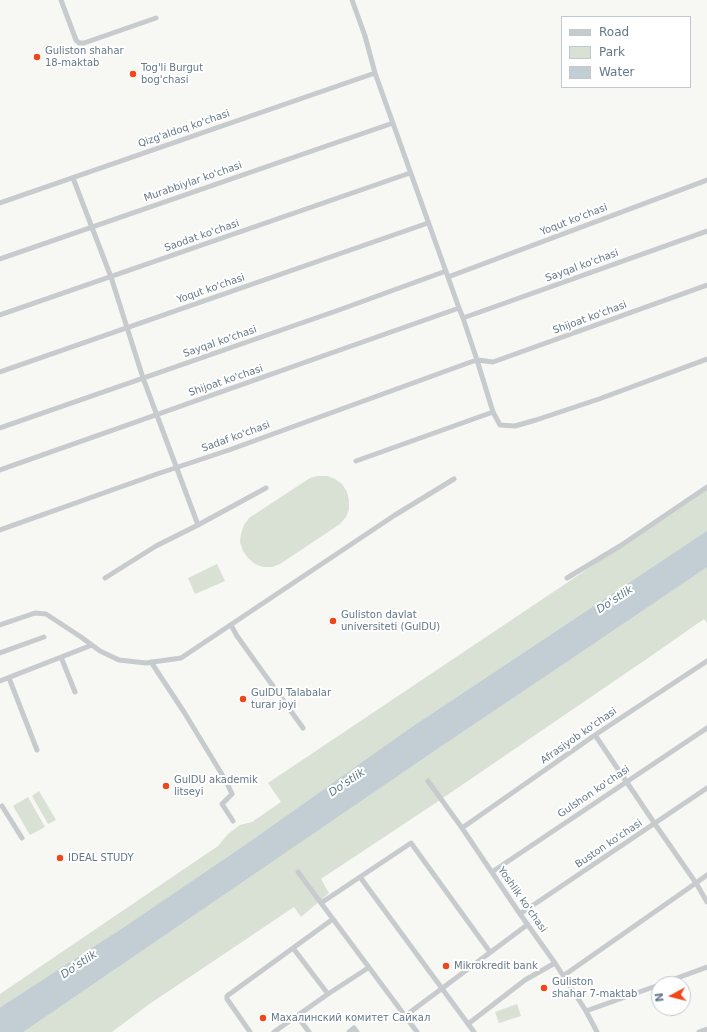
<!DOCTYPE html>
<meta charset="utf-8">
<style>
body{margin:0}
#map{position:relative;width:707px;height:1032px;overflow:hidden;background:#f7f7f4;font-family:"DejaVu Sans",sans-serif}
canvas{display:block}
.legend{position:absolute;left:561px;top:16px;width:130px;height:72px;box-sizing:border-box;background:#fff;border:1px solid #c1c9cf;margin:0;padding:5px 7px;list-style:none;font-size:12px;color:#647887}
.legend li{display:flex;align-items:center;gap:8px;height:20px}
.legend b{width:20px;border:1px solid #c1c9cf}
.north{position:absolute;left:651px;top:976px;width:40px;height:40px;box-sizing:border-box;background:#fff;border:1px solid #c1c9cf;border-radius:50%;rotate:263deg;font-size:11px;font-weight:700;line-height:16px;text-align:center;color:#647887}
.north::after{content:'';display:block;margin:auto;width:14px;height:18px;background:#f1461a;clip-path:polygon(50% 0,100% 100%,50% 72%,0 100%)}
</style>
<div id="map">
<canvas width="707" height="1032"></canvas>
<ul class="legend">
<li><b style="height:5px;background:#c7cbce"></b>Road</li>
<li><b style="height:11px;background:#d9e0d4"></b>Park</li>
<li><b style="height:11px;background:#c2ced3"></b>Water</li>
</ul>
<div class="north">N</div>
</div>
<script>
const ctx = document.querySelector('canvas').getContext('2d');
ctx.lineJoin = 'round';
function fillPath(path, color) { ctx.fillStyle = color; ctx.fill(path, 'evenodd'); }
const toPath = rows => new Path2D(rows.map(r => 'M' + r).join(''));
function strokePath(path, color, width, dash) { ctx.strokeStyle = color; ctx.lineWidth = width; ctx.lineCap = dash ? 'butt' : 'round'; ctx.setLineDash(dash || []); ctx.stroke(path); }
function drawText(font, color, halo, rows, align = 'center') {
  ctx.font = font + ' "DejaVu Sans",sans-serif'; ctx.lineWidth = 4; ctx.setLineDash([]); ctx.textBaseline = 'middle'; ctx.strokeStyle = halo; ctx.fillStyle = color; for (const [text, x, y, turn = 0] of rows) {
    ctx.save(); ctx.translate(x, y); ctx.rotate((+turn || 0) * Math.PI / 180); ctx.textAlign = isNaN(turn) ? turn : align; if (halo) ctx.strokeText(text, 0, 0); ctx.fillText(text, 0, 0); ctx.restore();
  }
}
fillPath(toPath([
 [318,476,327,476,335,479,342,484,347,492,349,500,349,509,346,517,340,524,280,564,272,567,263,567,255,564,248,558,243,551,240,542,241,534,244,525,249,518,310,478],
 [707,489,707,623,704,619,651,656,437,802,321,879,329,893,301,917,294,907,148,1005,112,1032,0,1032,0,994,218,846,228,834,240,825,252,822,281,802,268,783],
 [217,564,225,581,195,594,188,578],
 [39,791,56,820,48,824,32,796],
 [28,797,45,827,30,835,13,806],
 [517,1004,521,1016,499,1023,495,1012]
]), '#d9e0d4');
fillPath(toPath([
 [707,531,707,567,565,663,440,747,23,1032,0,1032,0,1008,4,1005,126,926,251,841,409,729]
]), '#c2ced3');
strokePath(toPath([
 [61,0,76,40,79,43,84,43,156,18],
 [352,0,365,36,375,73,459,308,463,318,477,360,493,412,500,425,515,426,536,420,599,399,707,359],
 [73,178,111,277,143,378,198,525,266,488],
 [0,203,375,73],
 [0,259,393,123],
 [448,277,707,180],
 [0,315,410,173],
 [463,318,707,231],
 [0,372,428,223],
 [0,428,339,310,446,271],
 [356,461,493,412],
 [0,470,459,308],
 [0,530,157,474,229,450,468,363,477,360,493,362,707,285],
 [105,578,156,546,198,525],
 [567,578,620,546,707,487],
 [0,625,35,613,46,614,81,637,100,651,119,660,146,663,181,658,395,515,454,479],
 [231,625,237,636,303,728],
 [0,653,44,637],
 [61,657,75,692],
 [151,662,184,712,226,781,232,794,222,804,233,821],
 [9,678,37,750],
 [0,681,92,645],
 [595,735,655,824,696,883,707,902],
 [428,781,462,828,520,914,555,963,586,1011,597,1032],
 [2,806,22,838],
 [462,828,595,735,707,661],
 [298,872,417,1032],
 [492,872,707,728],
 [360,877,474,1032],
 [321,903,411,843,490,952],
 [520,914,707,788],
 [563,976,696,883,707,875],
 [661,984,707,967],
 [328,994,293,948,333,919],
 [586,1011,659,985],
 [297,1016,309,1032],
 [405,1016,527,925],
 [468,1024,525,980,555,963],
 [250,1032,227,999,227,996,293,948],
 [274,1032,328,994,368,968],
 [349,1032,354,1028,357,1032],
 [699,1032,707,1029]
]), '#c7cbce', 5);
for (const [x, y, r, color] of [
 [37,57,4,"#f1461a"],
 [133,74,4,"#f1461a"],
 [333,621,4,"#f1461a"],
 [243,699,4,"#f1461a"],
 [166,786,4,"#f1461a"],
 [60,858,4,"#f1461a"],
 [446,966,4,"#f1461a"],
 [544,988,4,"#f1461a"],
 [263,1018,4,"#f1461a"]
]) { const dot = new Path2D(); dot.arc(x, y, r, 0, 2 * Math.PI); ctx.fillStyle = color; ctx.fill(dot); strokePath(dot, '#fff', 1.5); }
drawText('10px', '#647887', '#fff', [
 ["Guliston shahar",45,51],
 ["18-maktab",45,63],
 ["Tog'li Burgut",141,68],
 ["bog'chasi",141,80],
 ["Guliston davlat",341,615],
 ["universiteti (GulDU)",341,627],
 ["GulDU Talabalar",251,693],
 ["turar joyi",251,705],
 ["GulDU akademik",174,780],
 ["litseyi",174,792],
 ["IDEAL STUDY",68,858],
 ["Mikrokredit bank",454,966],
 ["Guliston",552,982],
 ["shahar 7-maktab",552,994],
 ["Махалинский комитет Сайкал",271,1018]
], 'left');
drawText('10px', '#647887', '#fff', [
 ["Qizg'aldoq ko'chasi",184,129,-19],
 ["Murabbiylar ko'chasi",193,182,-19],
 ["Yoqut ko'chasi",574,220,-21],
 ["Saodat ko'chasi",202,236,-19],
 ["Sayqal ko'chasi",582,266,-20],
 ["Yoqut ko'chasi",211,289,-19],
 ["Shijoat ko'chasi",590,318,-20],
 ["Sayqal ko'chasi",220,342,-19],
 ["Shijoat ko'chasi",226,381,-19],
 ["Sadaf ko'chasi",236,437,-20],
 ["Afrasiyob ko'chasi",579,736,-35],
 ["Gulshon ko'chasi",594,792,-34],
 ["Buston ko'chasi",609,844,-34],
 ["Yoshlik ko'chasi",522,900,55]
]);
drawText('italic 11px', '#5f7b83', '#fff', [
 ["Do'stlik",615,600,-33],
 ["Do'stlik",347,783,-34],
 ["Do'stlik",79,965,-34]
]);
</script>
